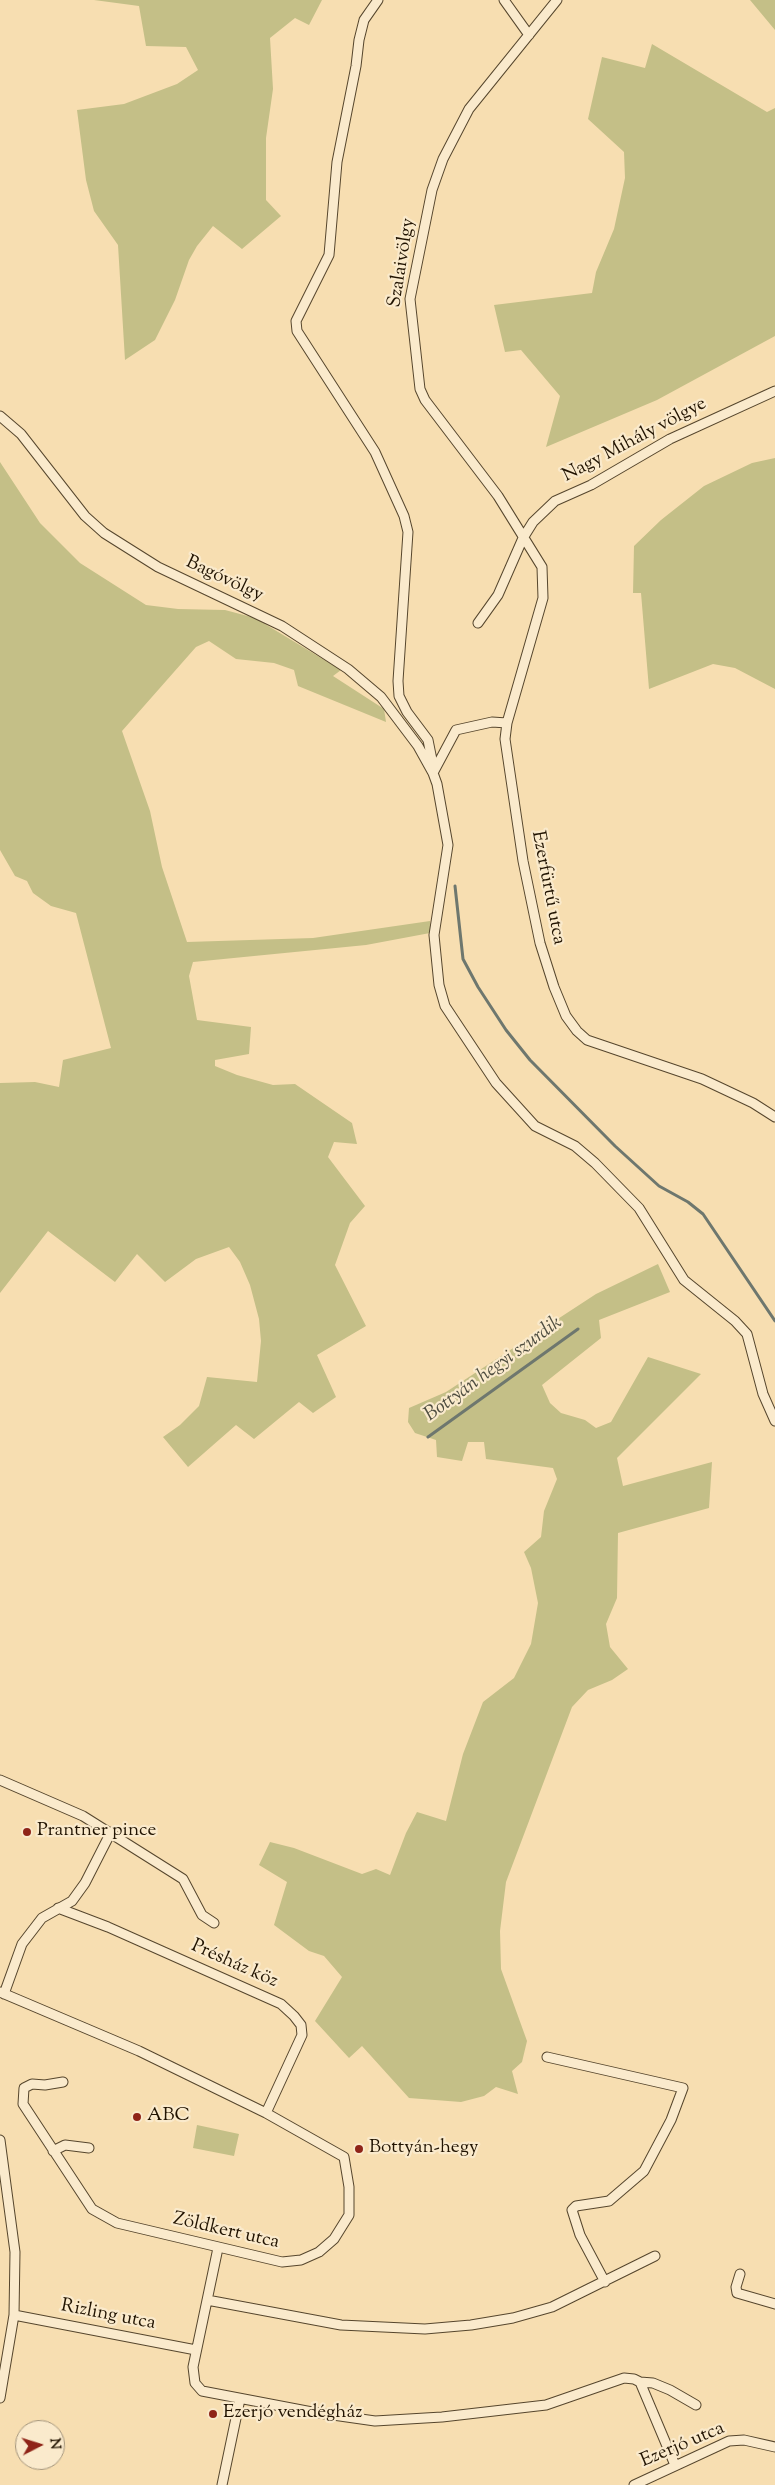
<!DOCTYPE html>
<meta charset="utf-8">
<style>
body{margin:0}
#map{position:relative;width:775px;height:2485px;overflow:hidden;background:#f7deb1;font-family:"Sorts Mill Goudy",serif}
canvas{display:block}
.north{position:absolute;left:15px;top:2420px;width:50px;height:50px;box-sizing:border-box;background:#faeacc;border:1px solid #a3947b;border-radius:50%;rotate:85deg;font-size:14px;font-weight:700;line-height:20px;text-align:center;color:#211301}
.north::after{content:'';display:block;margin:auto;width:18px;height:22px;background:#8f2418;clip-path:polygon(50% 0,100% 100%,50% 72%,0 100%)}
</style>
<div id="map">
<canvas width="775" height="2485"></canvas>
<div class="north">N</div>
</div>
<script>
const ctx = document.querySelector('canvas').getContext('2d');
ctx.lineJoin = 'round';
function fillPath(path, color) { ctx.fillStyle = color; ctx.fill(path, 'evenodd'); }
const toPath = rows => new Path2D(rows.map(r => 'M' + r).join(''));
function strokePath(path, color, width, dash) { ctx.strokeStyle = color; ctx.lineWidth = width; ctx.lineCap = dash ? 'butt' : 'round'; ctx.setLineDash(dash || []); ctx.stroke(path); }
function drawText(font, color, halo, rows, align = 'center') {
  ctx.font = font + ' "Sorts Mill Goudy",serif'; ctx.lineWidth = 4.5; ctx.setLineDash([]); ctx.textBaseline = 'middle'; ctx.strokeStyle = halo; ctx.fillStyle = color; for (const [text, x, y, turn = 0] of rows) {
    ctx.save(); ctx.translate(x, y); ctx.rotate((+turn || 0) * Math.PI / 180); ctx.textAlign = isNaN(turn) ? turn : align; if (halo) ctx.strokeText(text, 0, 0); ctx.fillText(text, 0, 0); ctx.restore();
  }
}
fillPath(toPath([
 [94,0,322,0,309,25,295,18,270,38,273,89,266,138,266,200,281,216,242,249,213,226,197,246,189,260,175,300,155,340,125,360,118,245,94,211,86,180,77,110,124,104,177,84,198,70,186,47,146,46,139,6],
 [750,0,775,0,775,30],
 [652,44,767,112,775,108,775,336,657,400,546,447,560,396,521,350,505,352,494,305,592,293,596,272,614,229,625,178,624,152,588,119,602,57,645,68],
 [775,458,775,689,735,668,713,664,649,689,641,593,633,593,634,546,661,520,704,486,752,463],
 [0,462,40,523,80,563,146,605,178,609,225,610,255,618,341,670,333,676,384,709,386,722,298,686,294,670,274,663,236,659,209,641,196,647,122,731,150,811,162,867,187,942,313,938,430,921,430,933,366,945,193,962,189,976,197,1020,251,1027,249,1054,215,1060,215,1066,237,1075,273,1085,295,1084,352,1123,357,1144,334,1142,328,1157,365,1206,350,1223,335,1265,366,1326,317,1355,336,1397,313,1413,299,1402,254,1439,236,1425,188,1467,163,1437,180,1425,199,1406,207,1377,257,1382,261,1341,259,1319,250,1285,240,1262,229,1247,196,1259,165,1282,137,1254,115,1282,48,1231,0,1293,0,1083,35,1082,59,1087,63,1060,111,1048,76,913,51,906,33,893,27,881,15,876,0,850],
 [658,1264,670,1292,599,1320,601,1338,542,1385,550,1403,561,1413,585,1420,596,1428,611,1422,648,1357,701,1374,617,1458,623,1486,712,1462,709,1508,618,1533,617,1598,606,1624,610,1647,628,1669,612,1680,588,1690,572,1707,506,1882,500,1931,501,1969,527,2041,522,2062,512,2071,518,2094,496,2087,484,2096,461,2102,409,2098,362,2046,349,2058,315,2021,342,1977,324,1956,309,1951,274,1925,287,1882,259,1865,270,1842,294,1848,362,1874,376,1869,390,1875,406,1833,417,1812,446,1821,463,1754,483,1702,514,1678,531,1644,538,1603,531,1568,524,1552,541,1537,544,1511,557,1479,553,1468,486,1459,484,1442,468,1442,462,1461,437,1457,436,1440,415,1433,408,1422,409,1408,446,1392,596,1294],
 [197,2125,239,2134,234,2156,193,2148]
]), '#c4bf87');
strokePath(toPath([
 [455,886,463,959,478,987,506,1030,530,1060,615,1146,659,1186,688,1202,703,1214,775,1321],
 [428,1437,578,1329]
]), '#6e776e', 3);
const street = toPath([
 [378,0,364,20,359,40,356,66,337,162,329,255,296,321,297,331,375,452,404,516,408,532,398,681,399,696,407,712,428,740,432,760],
 [504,0,529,35],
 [557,0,469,109,443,159,432,190,410,299,420,389,425,400,498,496,542,567,543,598,507,723,505,739,523,861,540,943,554,987,566,1016,577,1031,587,1040,702,1079,753,1103,775,1117],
 [0,416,21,434,85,516,104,533,158,567,282,626,348,669,381,697,418,746,433,773],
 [478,623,498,595,523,538,533,522,555,501,591,485,670,439,775,391],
 [507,723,492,722,456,730,433,773,437,784,448,845,434,935,439,985,445,1006,496,1083,535,1126,575,1146,595,1163,639,1208,684,1280,735,1321,747,1334,763,1394,775,1421],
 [0,1780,83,1816,183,1879,202,1915,214,1923],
 [58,1908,108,1927,281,2004,294,2016,301,2025,302,2035,266,2113],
 [0,1992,139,2051,266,2113,344,2157,349,2187,349,2215,334,2239,319,2252,301,2260,282,2262,117,2223,92,2209,23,2104,24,2088,32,2084,45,2085,63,2082],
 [4,1994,22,1944,42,1918,72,1901,85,1883,111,1832],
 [547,2057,683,2088,671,2120,644,2171,609,2201,576,2206,572,2210,580,2235,605,2282],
 [0,2140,15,2252,14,2315,0,2398],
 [53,2151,65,2145,89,2148],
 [218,2248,193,2367,195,2383,202,2391,312,2412,375,2421,442,2417,546,2405,624,2378,634,2379,640,2382,675,2465],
 [740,2274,736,2287,737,2293,775,2304],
 [207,2300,341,2325,425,2329,471,2325,513,2318,552,2307,655,2256],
 [14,2315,196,2350],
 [640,2382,653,2383,670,2390,696,2405],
 [222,2485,240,2399],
 [634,2485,729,2441,744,2440,775,2447]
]);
strokePath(street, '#56462d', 11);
strokePath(street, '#faeacc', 9);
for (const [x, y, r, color] of [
 [27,1832,5,"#8f2418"],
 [137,2117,5,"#8f2418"],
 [359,2149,5,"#8f2418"],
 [213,2414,5,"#8f2418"]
]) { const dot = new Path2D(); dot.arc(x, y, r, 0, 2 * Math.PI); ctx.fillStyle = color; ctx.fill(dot); strokePath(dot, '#faeacc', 2); }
drawText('19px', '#211301', '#faeacc', [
 ["Szalaivölgy",403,263,-81],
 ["Nagy Mihály völgye",635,441,-28],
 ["Bagóvölgy",224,580,25],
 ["Ezerfürtű utca",547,888,79],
 ["Présház köz",234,1965,24],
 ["Zöldkert utca",226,2232,13],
 ["Rizling utca",108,2316,11],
 ["Ezerjó utca",683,2446,-23]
]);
drawText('19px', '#211301', '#faeacc', [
 ["Prantner pince",37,1832],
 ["ABC",147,2117],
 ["Bottyán-hegy",369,2149],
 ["Ezerjó vendégház",223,2414]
], 'left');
drawText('italic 20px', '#4e4d40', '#faeacc', [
 ["Bottyán hegyi szurdik",494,1370,-36]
]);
</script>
